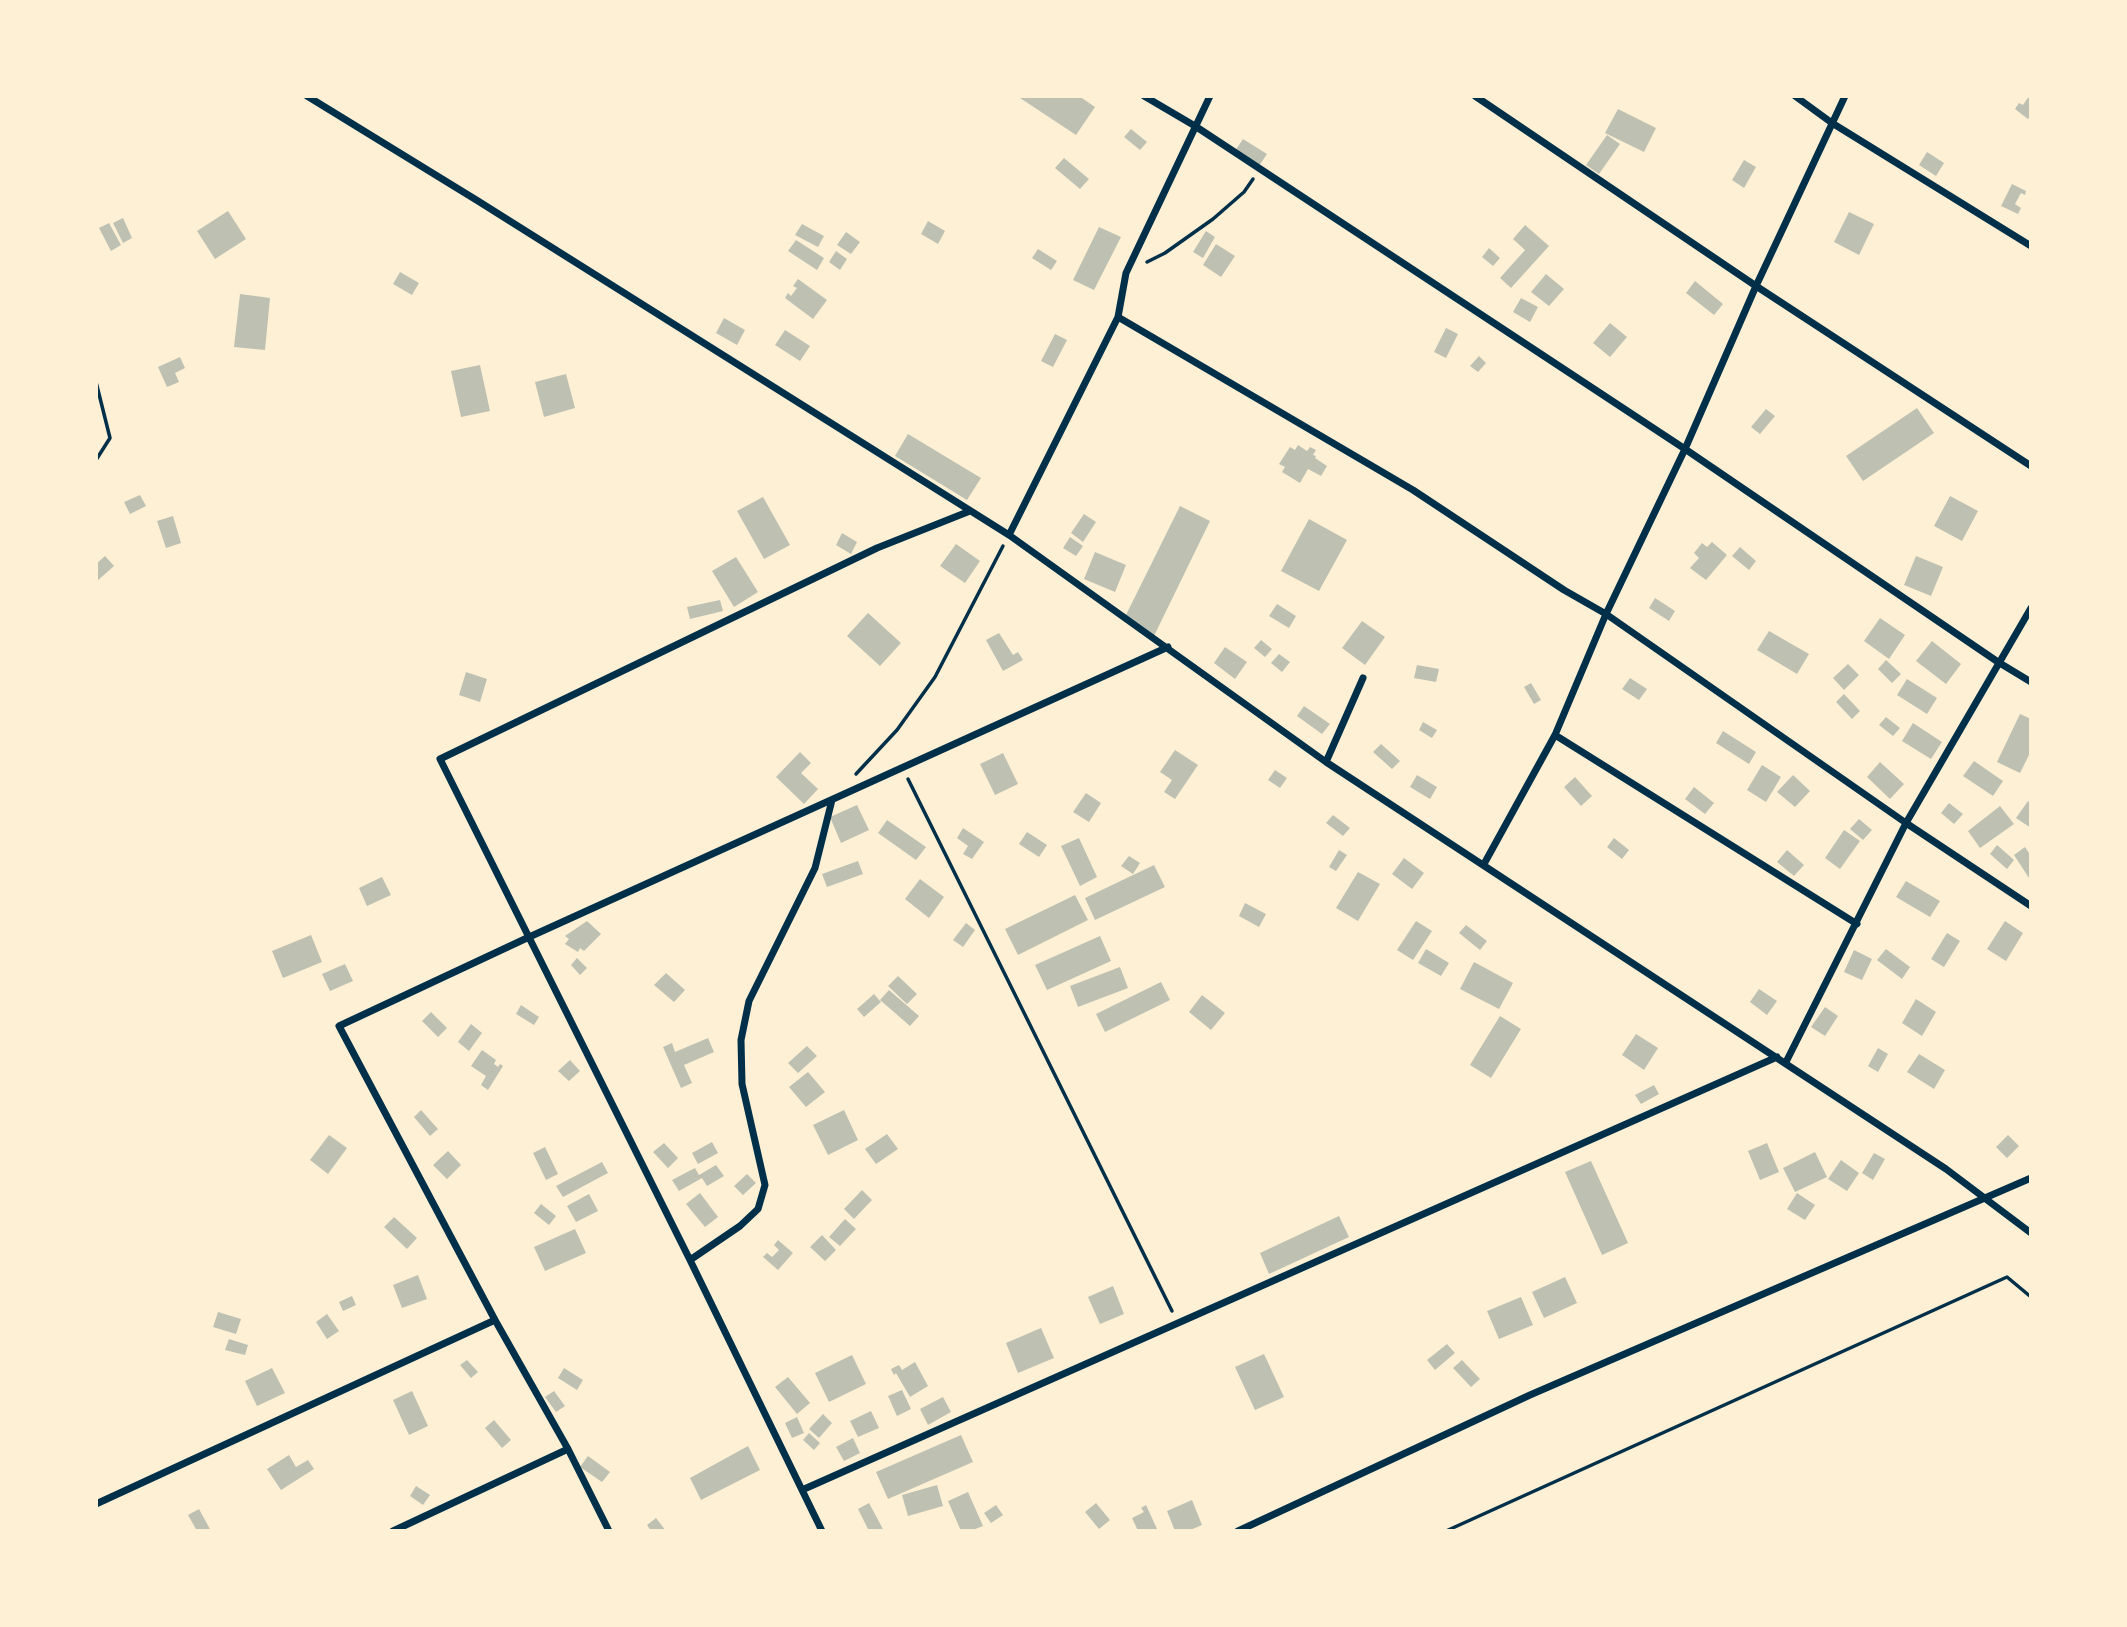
<!DOCTYPE html>
<style>
body{margin:0}
#map{position:relative;width:2127px;height:1627px;overflow:hidden;background:#fdf0d5;font-family:"Sofia Sans Condensed",sans-serif}
canvas{display:block}
.frame{position:absolute;inset:0;border:98px solid #fdf0d5;pointer-events:none}
</style>
<div id="map">
<canvas width="2127" height="1627"></canvas>
<div class="frame"></div>
</div>
<script>
const ctx = document.querySelector('canvas').getContext('2d');
ctx.lineJoin = 'round';
function fillPath(path, color) { ctx.fillStyle = color; ctx.fill(path, 'evenodd'); }
const toPath = rows => new Path2D(rows.map(r => 'M' + r).join(''));
function strokePath(path, color, width, dash) { ctx.strokeStyle = color; ctx.lineWidth = width; ctx.lineCap = dash ? 'butt' : 'round'; ctx.setLineDash(dash || []); ctx.stroke(path); }
fillPath(toPath([
 [1017,96,1079,96,1095,107,1076,135],
 [2029,96,2031,96,2031,116,2028,119,2015,109,2019,103,2023,105],
 [1618,109,1656,128,1644,152,1605,133],
 [1131,129,1147,142,1140,150,1124,137],
 [1607,135,1620,144,1599,174,1586,165],
 [1243,139,1267,154,1259,166,1235,151],
 [1927,152,1944,163,1936,176,1919,165],
 [1064,158,1089,179,1080,189,1055,168],
 [1744,160,1756,167,1744,188,1732,180],
 [2012,184,2026,191,2025,195,2021,193,2015,204,2021,208,2018,214,2001,206],
 [228,211,246,239,215,259,197,231],
 [1849,212,1874,224,1859,255,1834,242],
 [123,218,132,238,123,243,113,223],
 [928,221,945,231,938,244,921,234],
 [109,223,121,245,111,251,99,228],
 [802,224,824,236,818,247,795,235],
 [1525,225,1549,246,1511,288,1500,278,1525,250,1513,239],
 [1099,227,1121,237,1094,290,1073,280],
 [1206,231,1215,237,1203,258,1193,252],
 [846,232,860,242,851,254,837,245],
 [796,240,824,258,817,270,788,251],
 [1216,244,1235,256,1221,277,1203,265],
 [1489,248,1500,258,1493,266,1482,257],
 [1038,249,1057,261,1051,270,1032,258],
 [836,251,847,259,840,270,829,262],
 [400,272,419,283,412,295,393,284],
 [1546,274,1564,289,1549,306,1531,292],
 [798,279,827,300,813,319,785,298,788,293,791,296,797,288,793,286],
 [1695,281,1723,304,1714,315,1686,293],
 [240,294,270,298,265,350,234,347],
 [1521,298,1538,307,1530,322,1513,312],
 [724,318,745,330,737,345,716,333],
 [1610,323,1627,337,1610,357,1593,343],
 [1446,328,1458,334,1446,358,1434,352],
 [785,330,810,346,800,361,775,345],
 [1055,334,1067,340,1053,367,1041,361],
 [1479,356,1486,363,1478,372,1470,366],
 [180,357,185,368,175,373,179,382,167,387,158,367],
 [480,365,490,411,461,417,451,371],
 [566,374,575,408,544,417,535,382],
 [1917,408,1934,433,1863,481,1846,456],
 [1766,409,1775,416,1760,434,1751,427],
 [908,434,981,478,967,500,895,456],
 [1298,445,1307,451,1310,447,1316,450,1313,455,1316,456,1315,458,1327,466,1321,476,1308,469,1300,483,1282,472,1285,467,1279,464,1290,447,1295,450],
 [140,495,146,506,130,514,124,502],
 [1950,496,1978,511,1962,541,1934,526],
 [763,497,790,545,764,559,737,511],
 [1180,506,1210,521,1154,636,1123,621],
 [1084,514,1096,522,1083,542,1071,533],
 [173,516,181,543,166,548,157,521],
 [1309,519,1347,540,1319,591,1281,571],
 [842,533,857,542,851,554,836,545],
 [1070,537,1083,546,1076,556,1063,548],
 [1712,542,1727,555,1706,580,1690,568,1699,558,1694,553,1702,543,1707,547],
 [956,544,980,561,965,583,940,566],
 [1740,547,1756,561,1749,570,1732,556],
 [1095,552,1126,565,1115,592,1084,579],
 [105,556,114,566,96,582,96,564],
 [1916,556,1943,567,1931,596,1904,585],
 [736,557,758,592,734,607,712,571],
 [1655,598,1675,611,1669,621,1649,608],
 [720,600,723,611,690,619,687,607],
 [1277,604,1296,616,1289,628,1269,616],
 [868,613,901,643,880,666,847,636],
 [1880,618,1905,635,1889,659,1864,641],
 [1362,621,1385,637,1365,665,1342,648],
 [1769,631,1809,654,1797,674,1757,650],
 [999,633,1013,655,1018,652,1023,660,1003,671,986,640],
 [1261,640,1272,649,1265,657,1254,648],
 [1932,641,1961,664,1946,684,1916,661],
 [1225,647,1247,662,1235,679,1214,663],
 [1279,654,1290,662,1282,672,1271,663],
 [1886,660,1901,674,1892,683,1878,669],
 [1848,664,1859,675,1844,690,1833,678],
 [1417,665,1439,669,1436,682,1414,678],
 [466,672,487,679,480,702,459,695],
 [1630,678,1647,689,1639,700,1622,689],
 [1907,679,1937,698,1927,714,1897,695],
 [1531,683,1541,700,1534,704,1524,687],
 [1844,694,1860,711,1852,719,1836,702],
 [1304,706,1330,724,1322,734,1297,716],
 [2020,714,2031,719,2031,751,2020,773,1997,762],
 [1886,717,1900,728,1893,736,1879,725],
 [1423,722,1437,730,1432,738,1419,730],
 [1913,723,1942,742,1931,759,1902,741],
 [1723,731,1756,752,1749,764,1716,743],
 [1381,744,1400,761,1392,769,1373,752],
 [1175,750,1198,765,1175,799,1164,792,1172,780,1160,772],
 [800,752,811,763,801,773,818,789,804,804,776,777],
 [1003,753,1018,784,995,795,980,764],
 [1974,761,2003,781,1993,796,1963,776],
 [1880,762,1904,784,1890,799,1867,777],
 [1762,765,1781,777,1766,802,1747,790],
 [1275,770,1287,778,1280,788,1268,780],
 [1417,775,1437,787,1430,799,1410,787],
 [1793,775,1810,791,1795,807,1777,792],
 [1575,777,1592,796,1581,806,1564,787],
 [1694,787,1714,803,1705,814,1685,799],
 [1086,793,1101,803,1089,822,1073,812],
 [2028,801,2031,803,2031,828,2016,818],
 [1949,803,1963,814,1954,824,1941,813],
 [857,805,869,830,841,843,830,817],
 [2000,806,2014,824,1980,848,1968,831],
 [1333,815,1350,828,1343,836,1326,823],
 [1859,819,1872,830,1863,840,1850,829],
 [887,820,926,847,916,860,878,833],
 [963,828,984,842,972,859,963,854,968,846,957,838],
 [1844,830,1860,841,1840,869,1825,858],
 [1027,832,1047,845,1039,857,1019,844],
 [1079,838,1097,877,1080,886,1061,846],
 [1614,838,1629,850,1622,859,1607,847],
 [1997,845,2014,860,2007,869,1990,854],
 [2025,847,2031,856,2031,881,2014,855],
 [1339,850,1347,855,1336,871,1329,867],
 [1787,850,1804,865,1794,876,1777,862],
 [1129,856,1140,863,1133,874,1121,866],
 [1404,858,1424,873,1412,889,1392,874],
 [858,861,863,874,827,887,822,874],
 [1154,865,1165,887,1095,920,1085,898],
 [1358,872,1380,884,1358,921,1336,908],
 [382,877,391,895,367,906,359,888],
 [920,879,944,897,929,918,905,899],
 [1906,881,1940,901,1930,917,1896,897],
 [1075,895,1088,920,1018,955,1005,929],
 [1245,903,1266,914,1259,927,1239,916],
 [587,921,601,934,584,951,580,948,578,952,565,944,569,939,565,936],
 [1416,921,1432,931,1413,960,1397,950],
 [2005,921,2023,933,2006,961,1987,949],
 [966,923,975,930,963,947,953,940],
 [1466,925,1487,941,1480,950,1459,933],
 [1947,933,1960,941,1944,967,1931,959],
 [311,935,322,962,283,978,272,951],
 [1100,936,1111,961,1047,990,1035,965],
 [1426,949,1449,963,1441,976,1418,963],
 [1886,949,1910,967,1902,979,1877,960],
 [1854,950,1872,959,1862,980,1844,972],
 [577,958,587,968,580,975,571,965],
 [1474,962,1513,983,1499,1009,1460,989],
 [345,964,353,981,330,991,322,974],
 [1120,967,1128,988,1078,1007,1070,986],
 [666,973,685,990,674,1002,654,985],
 [898,976,917,994,907,1004,888,986],
 [1161,982,1170,1000,1105,1032,1096,1014],
 [1759,989,1777,1001,1767,1015,1750,1002],
 [889,990,919,1016,910,1026,880,1000],
 [874,994,881,1002,864,1017,857,1009],
 [1202,995,1225,1013,1211,1030,1189,1012],
 [1916,999,1936,1012,1922,1036,1902,1023],
 [521,1005,539,1017,534,1025,516,1014],
 [1825,1007,1838,1016,1825,1036,1811,1027],
 [431,1012,447,1028,438,1037,422,1021],
 [1500,1016,1521,1029,1491,1078,1470,1065],
 [471,1024,482,1033,469,1051,458,1042],
 [1636,1034,1658,1048,1644,1070,1622,1055],
 [708,1038,714,1052,684,1065,692,1083,681,1088,663,1047,672,1043,675,1052],
 [807,1046,817,1056,798,1073,788,1063],
 [1878,1048,1888,1054,1878,1072,1868,1066],
 [482,1050,496,1060,494,1064,498,1067,500,1064,503,1066,488,1090,481,1085,486,1076,471,1066],
 [1919,1054,1945,1070,1934,1089,1907,1072],
 [570,1060,580,1071,569,1081,558,1071],
 [808,1072,825,1092,806,1107,789,1087],
 [1654,1085,1659,1094,1641,1104,1635,1095],
 [421,1110,438,1129,430,1136,414,1117],
 [844,1110,858,1140,828,1155,813,1125],
 [887,1134,898,1149,876,1164,865,1149],
 [329,1135,347,1148,328,1174,310,1160],
 [2008,1135,2019,1146,2007,1158,1996,1147],
 [712,1142,718,1153,698,1164,692,1153],
 [664,1143,678,1158,668,1168,653,1152],
 [1767,1143,1779,1172,1760,1180,1748,1151],
 [545,1147,558,1174,546,1180,533,1153],
 [448,1151,461,1165,447,1179,433,1165],
 [1815,1152,1827,1177,1795,1192,1783,1168],
 [1874,1153,1885,1159,1873,1180,1862,1173],
 [1841,1160,1859,1173,1847,1191,1828,1179],
 [1591,1161,1628,1243,1602,1255,1565,1172],
 [602,1162,608,1173,563,1197,556,1186],
 [716,1165,724,1176,707,1186,702,1178,679,1191,672,1180,695,1168,699,1175],
 [747,1174,756,1183,743,1195,734,1186],
 [862,1190,872,1200,854,1219,844,1209],
 [700,1193,718,1217,705,1227,686,1204],
 [1797,1193,1815,1205,1805,1220,1787,1209],
 [589,1194,598,1211,576,1222,567,1206],
 [541,1204,556,1216,549,1225,534,1213],
 [1339,1216,1349,1237,1269,1274,1260,1253],
 [394,1217,417,1238,407,1249,384,1227],
 [845,1219,856,1229,840,1246,829,1237],
 [575,1229,586,1253,545,1271,534,1247],
 [822,1235,836,1250,825,1261,810,1247],
 [778,1240,793,1253,778,1270,763,1257,767,1253,772,1257,779,1250,774,1245],
 [418,1275,427,1299,402,1308,393,1285],
 [1565,1277,1577,1303,1544,1318,1532,1292],
 [1113,1286,1124,1314,1100,1324,1088,1297],
 [352,1296,356,1305,343,1311,339,1302],
 [1521,1297,1533,1325,1499,1339,1487,1311],
 [218,1312,241,1319,236,1334,213,1327],
 [327,1314,339,1331,327,1339,316,1322],
 [1041,1328,1054,1358,1018,1373,1006,1343],
 [229,1339,248,1345,245,1355,225,1350],
 [1447,1344,1455,1353,1435,1370,1427,1360],
 [1264,1354,1284,1397,1255,1410,1235,1367],
 [852,1355,866,1384,829,1402,815,1373],
 [467,1360,478,1372,471,1378,460,1365],
 [1462,1360,1480,1379,1471,1387,1453,1368],
 [915,1362,928,1386,910,1397,896,1373,894,1375,891,1369,899,1365,902,1370],
 [272,1368,285,1393,257,1406,245,1381],
 [564,1368,583,1380,577,1390,558,1378],
 [788,1377,810,1403,797,1414,775,1387],
 [902,1390,911,1409,897,1416,888,1396],
 [412,1391,428,1426,409,1435,393,1400],
 [554,1391,565,1406,556,1412,545,1397],
 [943,1397,951,1412,928,1425,920,1409],
 [871,1411,879,1428,858,1437,850,1421],
 [823,1414,832,1423,819,1438,809,1429],
 [797,1417,804,1433,792,1438,785,1423],
 [494,1420,511,1440,502,1448,485,1428],
 [809,1433,820,1443,814,1450,803,1440],
 [961,1435,973,1462,888,1499,876,1472],
 [853,1438,860,1453,844,1461,836,1447],
 [748,1446,760,1470,701,1500,690,1478],
 [289,1455,296,1467,308,1460,314,1469,281,1490,267,1469],
 [588,1456,610,1472,602,1482,580,1467],
 [937,1485,943,1506,908,1516,902,1495],
 [416,1486,430,1495,423,1505,410,1496],
 [968,1492,983,1526,970,1531,961,1531,948,1501],
 [1192,1500,1202,1525,1188,1531,1175,1531,1167,1511],
 [869,1503,884,1531,869,1531,858,1509],
 [1096,1503,1110,1520,1099,1529,1085,1512],
 [996,1505,1003,1515,991,1523,984,1513],
 [1146,1505,1158,1531,1138,1531,1132,1518,1144,1512,1141,1508],
 [199,1509,211,1531,197,1531,188,1515],
 [656,1518,666,1531,651,1531,647,1525]
]), '#bec0b2');
strokePath(toPath([
 [1147,262,1165,253,1213,219,1244,192,1253,179],
 [96,382,110,438,96,460],
 [856,774,897,730,935,677,1003,546],
 [908,779,1172,1311],
 [1446,1531,2007,1277,2031,1297]
]), '#003049', 3.5);
strokePath(toPath([
 [307,96,478,201,1009,535,1326,762,1946,1169,2031,1233],
 [1144,96,1195,126,1685,449,1998,662,2031,682],
 [1475,96,1756,286,2031,466],
 [1795,96,1832,123,2031,246],
 [1118,317,1413,490,1564,590,1606,614,1906,823,2031,906],
 [1009,535,1118,317,1126,273,1210,96],
 [1555,735,1857,924],
 [1326,762,1363,678],
 [1484,864,1555,735,1606,614,1685,449,1756,286,1845,96],
 [1786,1062,1906,823,2031,608],
 [690,1260,740,1226,758,1209,765,1185,742,1084,741,1040,749,1001,815,868,832,800],
 [802,1490,1777,1057],
 [96,1504,495,1320],
 [393,1531,568,1449],
 [609,1531,568,1449,495,1320,339,1026,527,938,1168,647],
 [822,1531,690,1260,440,759,877,548,970,511],
 [1238,1531,1530,1395,2031,1178]
]), '#003049', 7);
</script>
